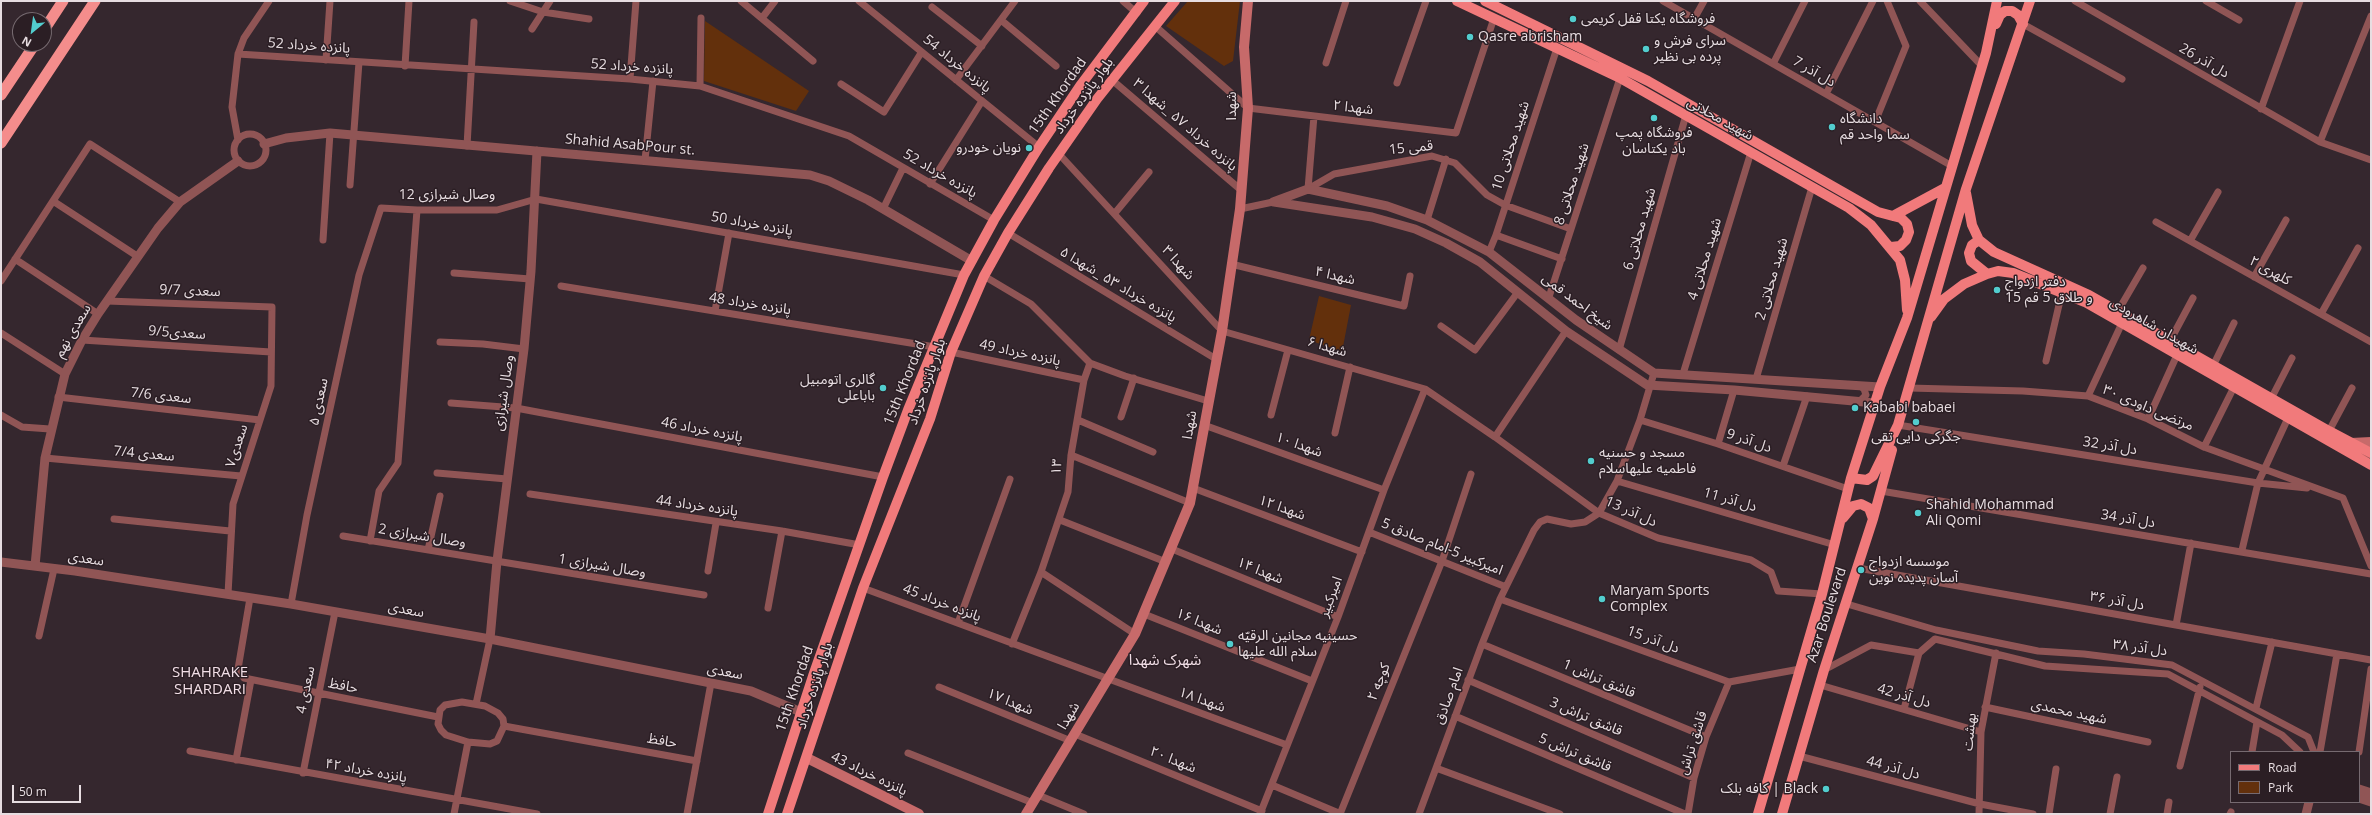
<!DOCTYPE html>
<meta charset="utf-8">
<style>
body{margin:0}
#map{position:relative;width:2372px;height:815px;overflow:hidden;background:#35272e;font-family:"Open Sans",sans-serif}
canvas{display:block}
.frame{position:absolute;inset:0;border:2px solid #e7dde1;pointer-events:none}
.legend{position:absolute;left:2230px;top:751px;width:130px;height:52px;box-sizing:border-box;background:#2b1e24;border:1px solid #766a70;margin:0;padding:5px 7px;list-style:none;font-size:12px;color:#e7dde1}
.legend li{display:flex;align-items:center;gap:8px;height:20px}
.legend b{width:20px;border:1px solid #766a70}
.north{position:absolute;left:12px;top:12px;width:40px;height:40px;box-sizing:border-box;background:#2b1e24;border:1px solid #766a70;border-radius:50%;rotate:209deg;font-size:11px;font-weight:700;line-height:16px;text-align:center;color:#e7dde1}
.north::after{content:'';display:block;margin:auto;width:14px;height:18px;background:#52cdce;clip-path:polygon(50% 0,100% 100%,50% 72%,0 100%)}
.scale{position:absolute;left:12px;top:785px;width:69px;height:18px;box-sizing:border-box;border:2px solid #e7dde1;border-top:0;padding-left:5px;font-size:12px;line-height:14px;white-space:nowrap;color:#e7dde1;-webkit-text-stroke:3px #2b1e24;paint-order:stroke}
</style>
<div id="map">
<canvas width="2372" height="815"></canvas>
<div class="frame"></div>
<ul class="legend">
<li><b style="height:5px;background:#f17a7b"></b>Road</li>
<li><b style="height:11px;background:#63300c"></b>Park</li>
</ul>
<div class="north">N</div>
<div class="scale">50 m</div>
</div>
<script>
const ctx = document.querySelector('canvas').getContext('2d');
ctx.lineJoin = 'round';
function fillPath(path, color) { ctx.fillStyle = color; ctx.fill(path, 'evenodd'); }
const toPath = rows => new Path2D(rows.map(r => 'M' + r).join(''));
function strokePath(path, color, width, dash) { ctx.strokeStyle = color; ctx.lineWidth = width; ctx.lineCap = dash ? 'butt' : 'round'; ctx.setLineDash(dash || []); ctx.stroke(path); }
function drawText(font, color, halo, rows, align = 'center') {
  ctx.font = font + ' "Open Sans","Noto Sans Arabic",sans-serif'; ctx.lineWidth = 3; ctx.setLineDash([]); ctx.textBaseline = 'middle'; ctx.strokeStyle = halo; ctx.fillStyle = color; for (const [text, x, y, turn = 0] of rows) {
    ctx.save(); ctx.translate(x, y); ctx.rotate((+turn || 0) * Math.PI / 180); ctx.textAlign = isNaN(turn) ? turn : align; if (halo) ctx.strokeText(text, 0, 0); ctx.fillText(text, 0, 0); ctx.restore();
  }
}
fillPath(toPath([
 [1188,1,1240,1,1233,61,1224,66,1166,26],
 [705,21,809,91,796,111,704,81],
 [1319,296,1351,305,1342,352,1309,340]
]), '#63300c');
strokePath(toPath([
 [510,1,543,12,589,19],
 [741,1,813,61],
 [859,1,1039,147],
 [1123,1,1137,13],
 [1663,1,1952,166],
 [1920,1,1982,66],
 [2075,1,2320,142,2371,160],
 [2206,1,2239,20],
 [932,7,982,46],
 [762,18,775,1],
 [1694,19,1704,1],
 [1001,20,1056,66],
 [2023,24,2122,79],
 [1155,26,1248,108,1456,133,1494,18],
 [532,29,550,1],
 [238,54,630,79,700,86,849,136,994,220],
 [326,60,330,1],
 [1326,63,1346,1],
 [1773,64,1805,1],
 [405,66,409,1],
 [630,79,636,1],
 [956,80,1015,1],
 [1112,80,1241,190],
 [1397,83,1426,1],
 [841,84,884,112,921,53],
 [700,86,701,18],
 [1826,94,1873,1],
 [2261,109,2300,1],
 [1875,122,1906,46,1887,1],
 '234 150a16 16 0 1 1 32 0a16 16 0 1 1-32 0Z',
 [238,140,232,107,238,54,244,38,269,1],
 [2320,142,2371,16],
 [467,146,474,22],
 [1059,154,1222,331,1425,389,1495,437,1599,513,1658,538,1751,560,1771,572,1778,591,1822,594],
 [645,160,653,81],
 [930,184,982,101],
 [350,185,359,62],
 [1308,189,1334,174,1432,156,1455,163,1487,195,1505,205,1571,229],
 [1308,189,1314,116],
 [53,201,137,256],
 [883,209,903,168],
 [1240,209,1273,202],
 [1115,213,1149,172],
 [1427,220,1446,159],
 [2156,222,2371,342],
 [1008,233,1216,359],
 [1496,235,1562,259],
 [323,240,330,133],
 [2190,241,2218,192],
 [1489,252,1496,235,1557,48],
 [15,259,98,314],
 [1231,264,1404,306,1410,276],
 [454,273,530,279],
 [984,276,1031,304,1090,363,1125,376,1208,401],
 [2254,277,2286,220],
 [1,281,90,144,180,202],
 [561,286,935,347],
 [1549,297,1620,78],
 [107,301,272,307,271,386,233,504,228,594],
 [715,311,729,233],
 [2118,311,2143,268],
 [2321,314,2358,248],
 [1441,326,1475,350,1518,292],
 [1,333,65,374],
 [82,340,271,352],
 [2170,341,2193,298],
 [440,342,483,344,524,349],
 [1619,350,1686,115],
 [951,352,1084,380],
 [2046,361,2062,292],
 [2213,366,2234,323],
 [1683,374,1751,152],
 [1756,379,1812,187],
 [1909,388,2023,391,2088,396,2148,419,2204,447,2343,498,2371,566],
 [2088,396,2122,323],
 [58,397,260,420],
 [2271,399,2292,358],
 [1859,402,1866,395,1864,389,1860,386],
 [451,403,516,408,883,477],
 [1,415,22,427,50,429],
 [1271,415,1288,350],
 [1121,417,1134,378],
 [2148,419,2177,355],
 [1078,420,1153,452],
 [1640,420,1718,444,1848,489],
 [1204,425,1384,490],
 [1898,425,2258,483,2307,488],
 [2329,431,2352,388],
 [1335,433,1350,367],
 [1495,437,1566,331],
 [1718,444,1734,390],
 [2204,447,2234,387],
 [1071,455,1190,503],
 [45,458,241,476],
 [1783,466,1807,396],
 [437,473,507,479],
 [1617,481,1835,545],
 [1193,488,1362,552],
 [1881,491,2371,574],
 [530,494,782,531,860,545],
 [114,519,230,531],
 [1060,520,1166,562],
 [1369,532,1506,587],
 [343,536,704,595],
 [370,541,379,491,398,463,417,210],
 [1172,549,1338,617],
 [428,550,440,496],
 [2242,550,2258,483,2288,418],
 [1858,568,2371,660],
 [708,571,716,523],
 [1041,572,1135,634],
 [863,588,1287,745],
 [250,598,238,669,244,678,438,717],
 [1500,599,1729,682,1800,669],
 [291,604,307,515,359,275,381,208,417,210,497,210,536,199,964,275],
 [1847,604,1936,630,2038,651,2084,654,2172,665,2308,737,2314,752],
 [768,608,782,531],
 [1144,614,1312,681],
 [958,623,1010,479],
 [2176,625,2191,543],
 [39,636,54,569],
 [1012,644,1041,572,1068,492,1071,455,1084,380,1090,363],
 [1482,644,1706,737],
 [1824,670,1871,645,1919,653],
 [1468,680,1694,778],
 [1820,685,1981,732],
 [939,687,1071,741],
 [462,702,485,706,498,713,503,719,504,726,497,741,490,744,468,742,446,735,441,730,438,724,440,710,445,705,462,702],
 [476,704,490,639],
 [1985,707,2148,742],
 [2256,708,2272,642],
 [1904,709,1919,653,1935,639,2045,666,2168,674,2282,735,2300,752],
 [1455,716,1685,814],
 [504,726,697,761],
 [1075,734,1262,811],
 [190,751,537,814],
 [2252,752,2257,722],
 [2320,752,2337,654],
 [2359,752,2371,669],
 [908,753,1033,803],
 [1799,756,1980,804,2033,814],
 [236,760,251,680],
 [2180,766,2200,687],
 [1436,768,1560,814],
 [303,773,335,612],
 [1272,785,1341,814],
 [1038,795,1084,814],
 [454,814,468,742],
 [687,814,711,683],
 [1260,814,1338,617,1384,490,1425,389],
 [1340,814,1442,561,1471,474],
 [1419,814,1482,644,1500,599,1534,530,1540,522,1547,519,1571,524,1585,522,1599,513,1617,481,1640,420,1654,373],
 [1688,814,1694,778,1706,737,1729,682],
 [1979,814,1981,732,1996,653],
 [2049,814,2056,769],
 [2110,814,2117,777],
 [2167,814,2169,802],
 [2230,814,2231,812]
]), '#905555', 7);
strokePath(toPath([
 [264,144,286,138,330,133,810,175,829,181,868,200,972,261],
 [1273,202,1308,189,1387,206,1427,220,1489,252,1576,320,1654,373,1880,387],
 [1274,202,1372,217,1415,229,1446,243,1480,262,1566,331,1647,385,1734,390,1875,403],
 [1,562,75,571,291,604,490,639,751,691,801,712],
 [35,566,45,458,65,374,82,340,98,314,158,228,180,202,238,161],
 [490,639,497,561,524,349,531,271,537,151],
 [2359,789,2371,793],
 [2359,798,2371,802],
 [2306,814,2309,802]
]), '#905555', 9);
strokePath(toPath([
 [2351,443,2371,442],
 [807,758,919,814],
 [1026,814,1135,634,1190,503,1222,331,1240,209,1248,108,1244,47,1248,1]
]), '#c76a6a', 10);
strokePath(toPath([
 [1457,1,1620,78,1849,208,1871,225,1900,260,1905,280,1907,310],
 [1485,1,1648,81,1878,212,1893,216,1945,188],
 [1996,24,2000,15,2005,11,2012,11,2018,15,2023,24],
 [1966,193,1972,225,1979,240,1994,252,2089,295,2329,431,2371,453],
 [1979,240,1972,245,1969,253,1971,261,1987,274],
 [1891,247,1900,246,1906,240,1909,232,1907,224,1901,218,1893,216],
 [1931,317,1944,299,1964,284,1987,274,1998,271,2013,273,2085,302,2371,465],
 [1851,478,1867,480,1873,476,1898,425,1966,189,2030,1],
 [1843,518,1853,506,1861,504,1869,508,1873,519],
 [768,814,813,676,883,477,908,410,964,275,994,220,1039,147,1080,86,1144,1],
 [787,814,863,588,930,419,951,352,984,276,1008,233,1049,168,1097,99,1175,1],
 [1758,814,1822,594,1851,478,1880,387,1907,318,1986,53,1997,1],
 [1782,814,1824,670,1873,519,1892,450]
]), '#f17a7b', 10);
strokePath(toPath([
 [44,30,63,1],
 [1,95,35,44],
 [1,143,95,1]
]), '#f48d8c', 11);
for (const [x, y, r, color] of [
 [1573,19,4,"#52cdce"],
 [1470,37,4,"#52cdce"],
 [1646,49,4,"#52cdce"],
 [1654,118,4,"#52cdce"],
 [1832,127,4,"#52cdce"],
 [1029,148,4,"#52cdce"],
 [1997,290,4,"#52cdce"],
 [883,388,4,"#52cdce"],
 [1855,408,4,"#52cdce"],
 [1916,422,4,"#52cdce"],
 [1591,461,4,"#52cdce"],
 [1918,513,4,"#52cdce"],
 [1861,570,4,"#52cdce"],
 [1602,599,4,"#52cdce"],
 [1230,644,4,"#52cdce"],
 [1826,789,4,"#52cdce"]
]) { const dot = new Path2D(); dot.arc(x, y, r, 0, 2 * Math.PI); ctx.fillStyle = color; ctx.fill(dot); strokePath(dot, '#2b1e24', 1.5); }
drawText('14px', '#e7dde1', '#2b1e24', [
 ["فروشگاه یکتا قفل کریمی",1581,19],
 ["Qasre abrisham",1478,37],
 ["سرای فرش و",1654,41],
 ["پرده بی نظیر",1654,57],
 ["دانشگاه",1840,119],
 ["سما واحد قم",1840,135],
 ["فروشگاه پمپ",1654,133,"center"],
 ["باد یکتاسان",1654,149,"center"],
 ["نویان خودرو",1021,148,"right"],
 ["دفتر ازدواج",2005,282],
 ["15 و طلاق 5 قم",2005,298],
 ["گالری اتومبیل",875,380,"right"],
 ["باباعلی",875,396,"right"],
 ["Kababi babaei",1863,408],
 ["جگرکی دایی تقی",1916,437,"center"],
 ["مسجد و حسنیه",1599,453],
 ["فاطمیه علیهاسلام",1599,469],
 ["Shahid Mohammad",1926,505],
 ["Ali Qomi",1926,521],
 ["موسسه ازدواج",1869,562],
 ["آسان پدیده نوین",1869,578],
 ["Maryam Sports",1610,591],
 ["Complex",1610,607],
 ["حسینیه مجانین الرقیّه",1238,636],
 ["سلام الله علیها",1238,652],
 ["کافه بلک | Black",1818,789,"right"]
], 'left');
drawText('14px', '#e7dde1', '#2b1e24', [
 ["پانزده خرداد 52",309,46,4],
 ["دل آذر 26",2204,61,30],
 ["پانزده خرداد 54",957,64,39],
 ["پانزده خرداد 52",632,67,4],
 ["دل آذر 7",1814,72,30],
 ["15th Khordad",1058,96,-55],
 ["بلوار پانزده خرداد",1084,96,-54],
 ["شهدا",1232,106,-90],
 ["شهدا ۲",1353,108,7],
 ["شهید محلاتی",1720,119,29],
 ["پانزده خرداد ۵۷ _شهدا ۳",1185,125,41],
 ["Shahid AsabPour st.",630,145,5],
 ["شهید محلاتی 10",1511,146,-72],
 ["قمی 15",1411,148,-6],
 ["پانزده خرداد 52",940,174,30],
 ["شهید محلاتی 8",1572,184,-72],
 ["وصال شیرازی 12",447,195],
 ["پانزده خرداد 50",752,224,10],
 ["شهید محلاتی 6",1640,229,-74],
 ["شهید محلاتی 4",1705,259,-73],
 ["شهدا ۳",1178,263,48],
 ["کلهری ۲",2270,271,29],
 ["شهدا ۴",1335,276,13],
 ["شهید محلاتی 2",1772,279,-74],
 ["پانزده خرداد ۵۳ _شهدا ۵",1118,285,31],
 ["سعدی 9/7",190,291,2],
 ["شیخ احمد قمی",1577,302,37],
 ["پانزده خرداد 48",750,304,9],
 ["شهیدان شاهرودی",2154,326,30],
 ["سعدی نهم",73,331,-60],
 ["سعدی9/5",177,333,4],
 ["شهدا ۶",1327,347,16],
 ["پانزده خرداد 49",1020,353,12],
 ["بلوار پانزده خرداد",927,382,-71],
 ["15th Khordad",905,383,-68],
 ["وصال شیرازی",504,393,-82],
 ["سعدی 7/6",161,396,6],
 ["سعدی ۵",319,402,-78],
 ["۳۰ مرتضی داودی",2148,408,23],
 ["شهدا",1190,425,-80],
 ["پانزده خرداد 46",702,430,11],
 ["دل آذر 9",1749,441,19],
 ["شهدا ۱۰",1299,445,20],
 ["سعدی۷",237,446,-72],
 ["دل آذر 32",2110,446,9],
 ["سعدی 7/4",144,454,5],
 ["۱۳",1057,467,-85],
 ["دل آذر 11",1730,500,16],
 ["پانزده خرداد 44",697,506,8],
 ["شهدا ۱۲",1282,508,20],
 ["دل آذر 13",1631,512,24],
 ["دل آذر 34",2128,519,9],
 ["وصال شیرازی 2",422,536,9],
 ["امیرکبیر 5-امام صادق 5",1442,547,22],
 ["سعدی",86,559,8],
 ["وصال شیرازی 1",602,566,9],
 ["شهدا ۱۴",1260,571,22],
 ["امیرکبیر",1331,597,-69],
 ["دل آذر ۳۶",2117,601,10],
 ["پانزده خرداد 45",942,603,21],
 ["سعدی",406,610,10],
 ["Azar Boulevard",1827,615,-72],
 ["شهدا ۱۶",1199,622,22],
 ["دل آذر 15",1653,640,20],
 ["دل آذر ۳۸",2140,648,7],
 ["سعدی",725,672,11],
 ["قاشق تراش 1",1599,679,23],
 ["کوچه ۲",1379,682,-68],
 ["حافظ",343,686,11],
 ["بلوار پانزده خرداد",815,686,-72],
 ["15th Khordad",795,689,-71],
 ["سعدی 4",306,690,-79],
 ["امام صادق",1449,696,-70],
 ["دل آذر 42",1904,696,16],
 ["شهدا ۱۸",1202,700,20],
 ["شهدا ۱۷",1010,702,22],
 ["شهید محمدی",2069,712,12],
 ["شهدا",1069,716,-59],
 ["قاشق تراش 3",1586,717,23],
 ["بهشت",1970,732,-84],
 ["حافظ",662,741,10],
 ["قاشق تراش",1693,743,-72],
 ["قاشق تراش 5",1575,753,23],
 ["شهدا ۲۰",1173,760,22],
 ["دل آذر 44",1893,768,15],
 ["پانزده خرداد ۴۲",366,771,10],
 ["پانزده خرداد 43",869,774,26]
]);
drawText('15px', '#f1dee6', '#2b1e24', [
 ["شهرک شهدا",1165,661],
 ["SHAHRAKE",210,673],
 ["SHARDARI",210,690]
]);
</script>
